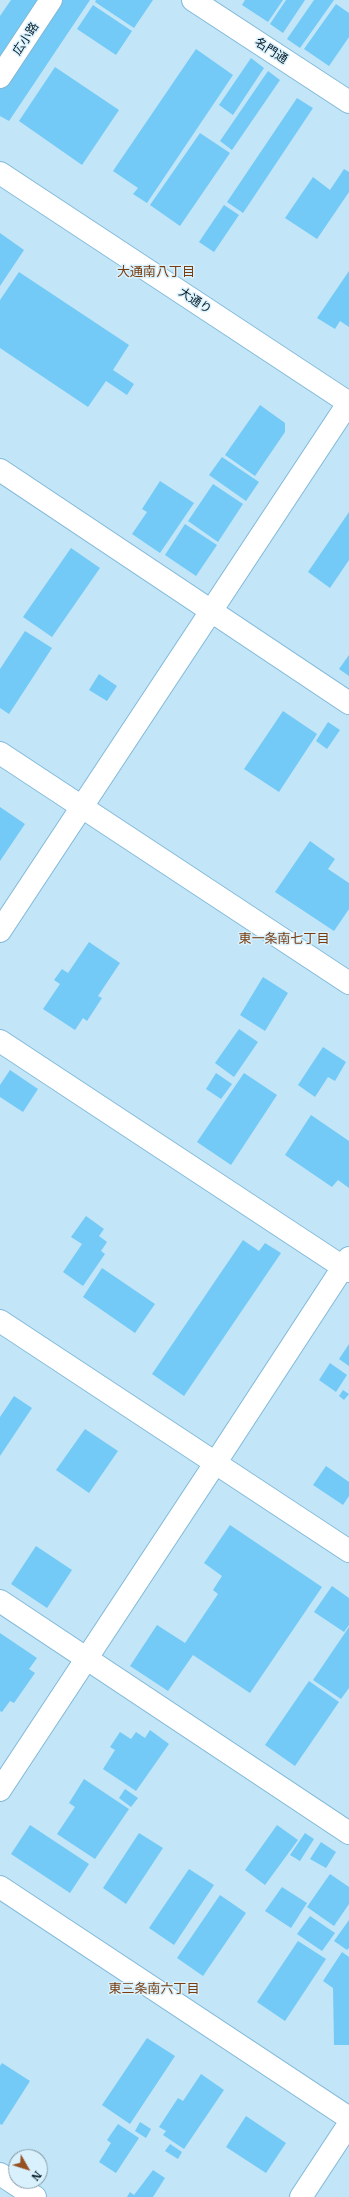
<!DOCTYPE html>
<meta charset="utf-8">
<style>
body{margin:0}
#map{position:relative;width:349px;height:2197px;overflow:hidden;background:#c2e5f8;font-family:"IBM Plex Serif",serif}
canvas{display:block}
.north{position:absolute;left:8px;top:2149px;width:40px;height:40px;box-sizing:border-box;background:#d9f0fd;border:1px solid #849ba8;border-radius:50%;rotate:129deg;font-size:11px;font-weight:700;line-height:16px;text-align:center;color:#051c28}
.north::after{content:'';display:block;margin:auto;width:14px;height:18px;background:#955122;clip-path:polygon(50% 0,100% 100%,50% 72%,0 100%)}
</style>
<div id="map">
<canvas width="349" height="2197"></canvas>
<div class="north">N</div>
</div>
<script>
const ctx = document.querySelector('canvas').getContext('2d');
ctx.lineJoin = 'round';
function fillPath(path, color) { ctx.fillStyle = color; ctx.fill(path, 'evenodd'); }
const toPath = rows => new Path2D(rows.map(r => 'M' + r).join(''));
function strokePath(path, color, width, dash) { ctx.strokeStyle = color; ctx.lineWidth = width; ctx.lineCap = dash ? 'butt' : 'round'; ctx.setLineDash(dash || []); ctx.stroke(path); }
function drawText(font, color, halo, rows, align = 'center') {
  ctx.font = font + ' "IBM Plex Serif","Noto Sans JP",serif'; ctx.lineWidth = 3; ctx.setLineDash([]); ctx.textBaseline = 'middle'; ctx.strokeStyle = halo; ctx.fillStyle = color; for (const [text, x, y, turn = 0] of rows) {
    ctx.save(); ctx.translate(x, y); ctx.rotate((+turn || 0) * Math.PI / 180); ctx.textAlign = isNaN(turn) ? turn : align; if (halo) ctx.strokeText(text, 0, 0); ctx.fillText(text, 0, 0); ctx.restore();
  }
}
fillPath(toPath([
 [11,0,90,0,9,121,0,116,0,16],
 [96,0,153,0,134,28,95,2],
 [245,0,283,0,268,22,242,5],
 [286,0,305,0,283,33,270,24],
 [314,0,334,0,300,48,287,39],
 [336,4,349,13,349,37,329,66,304,49],
 [93,5,132,31,116,55,77,29],
 [196,49,233,75,147,203,133,194,138,188,113,171],
 [251,58,264,68,233,115,219,105],
 [55,67,119,110,82,165,19,121],
 [268,71,280,80,232,150,220,141],
 [297,98,313,108,243,213,227,202],
 [200,133,230,153,180,226,150,205],
 [344,169,349,172,349,192,317,239,285,218,313,177,330,190],
 [224,205,239,215,214,252,199,242],
 [0,233,24,250,0,286],
 [349,271,349,327,340,321,335,329,317,318],
 [19,272,129,345,113,370,134,384,127,395,106,381,88,407,0,348,0,300],
 [260,405,285,423,285,432,255,476,225,455],
 [222,457,259,482,246,501,209,475],
 [160,481,194,503,160,553,132,534,147,512,142,509],
 [213,484,243,504,218,542,188,521],
 [349,512,349,560,330,588,308,572],
 [185,524,217,545,196,576,165,555],
 [71,548,100,568,52,637,23,617],
 [25,631,52,648,9,714,0,708,0,669],
 [349,655,349,676,339,669],
 [99,674,117,686,107,701,89,690],
 [283,711,317,734,279,792,244,769],
 [328,722,340,730,327,749,316,741],
 [0,807,25,824,0,861],
 [310,841,335,859,328,869,349,883,349,909,334,931,275,892],
 [89,942,120,963,98,996,102,998,87,1021,83,1018,75,1030,43,1009,60,984,54,980,62,969,68,973],
 [263,977,288,993,265,1031,240,1015],
 [239,1029,258,1042,234,1077,215,1063],
 [323,1047,346,1062,335,1081,328,1077,315,1097,298,1085],
 [10,1070,38,1089,23,1112,0,1097,0,1085],
 [216,1073,232,1084,221,1099,206,1089],
 [244,1073,277,1095,231,1165,197,1142],
 [311,1115,349,1141,349,1188,338,1180,332,1187,285,1155],
 [86,1216,104,1229,99,1236,107,1242,101,1251,105,1254,83,1286,63,1272,82,1244,71,1237],
 [243,1240,259,1251,265,1243,281,1253,184,1396,152,1374],
 [102,1268,155,1304,135,1333,83,1297],
 [349,1344,349,1366,339,1359],
 [330,1363,347,1375,336,1392,319,1380],
 [343,1390,349,1394,344,1400,339,1396],
 [14,1396,32,1408,0,1456,0,1417],
 [85,1429,118,1451,89,1493,56,1470],
 [326,1466,349,1482,349,1496,343,1505,313,1485],
 [230,1525,322,1587,250,1693,193,1655,168,1691,130,1666,157,1625,185,1643,218,1594,213,1590,222,1576,204,1563],
 [36,1546,72,1570,47,1608,11,1584],
 [332,1586,349,1598,349,1625,344,1632,314,1612],
 [349,1627,349,1688,341,1699,313,1680],
 [0,1633,37,1658,29,1669,35,1673,14,1703,10,1701,2,1712,0,1711],
 [309,1681,339,1702,295,1766,265,1745],
 [150,1730,169,1744,136,1791,103,1769,115,1750,110,1747,120,1732,131,1739,136,1732,145,1738],
 [84,1779,129,1809,95,1859,57,1834,75,1807,69,1803],
 [125,1789,138,1798,131,1807,119,1798],
 [30,1825,89,1864,70,1893,11,1854],
 [277,1825,298,1840,265,1885,245,1870],
 [139,1833,163,1848,126,1904,103,1888],
 [305,1833,314,1839,300,1861,290,1855],
 [321,1842,336,1852,326,1868,310,1859],
 [189,1869,214,1885,174,1945,149,1928],
 [330,1874,349,1887,349,1904,334,1926,307,1907],
 [282,1887,307,1903,291,1928,265,1911],
 [220,1895,246,1913,203,1976,177,1958],
 [310,1916,335,1933,322,1951,297,1934],
 [349,1920,349,1948,347,1950,334,1941],
 [298,1941,326,1959,285,2021,257,2002],
 [342,1952,349,1957,349,2045,334,2045,333,1988,323,1981],
 [147,2038,175,2056,130,2124,102,2105],
 [2,2063,30,2081,2,2125,0,2124,0,2066],
 [201,2074,224,2090,184,2149,163,2135,166,2131,159,2127,178,2098,183,2101],
 [246,2116,286,2143,266,2173,226,2147],
 [140,2122,151,2129,146,2138,135,2131],
 [118,2124,139,2138,116,2173,99,2162,111,2143,107,2140],
 [170,2144,182,2152,178,2159,165,2151],
 [153,2170,165,2178,153,2197,127,2197,130,2192,134,2195]
]), '#73caf6');
const street = toPath([
 [193,0,349,102],
 [0,77,51,0],
 [0,470,349,703],
 [0,931,349,402],
 [0,1041,349,1271],
 [0,1601,349,1833],
 [0,1790,216,1462],
 [0,2174,35,2197]
]);
const secondary = toPath([
 [0,753,349,983],
 [0,1321,349,1551],
 [216,1462,349,1258],
 [0,1887,349,2118],
 [301,2197,349,2124]
]);
const highway = toPath([
 [0,173,349,403]
]);
strokePath(street, '#80b9d8', 24);
strokePath(secondary, '#80b9d8', 24);
strokePath(highway, '#80b9d8', 24);
strokePath(street, '#fff', 22);
strokePath(secondary, '#fff', 22);
strokePath(highway, '#fff', 22);
drawText('12px', '#051c28', '#d9f0fd', [
 ["広小路",26,39,-57],
 ["名門通",271,51,33],
 ["大通り",195,301,33]
]);
drawText('13px', '#783c0e', '#d9f0fd', [
 ["大通南八丁目",156,272],
 ["東一条南七丁目",284,939],
 ["東三条南六丁目",154,1989]
]);
</script>
